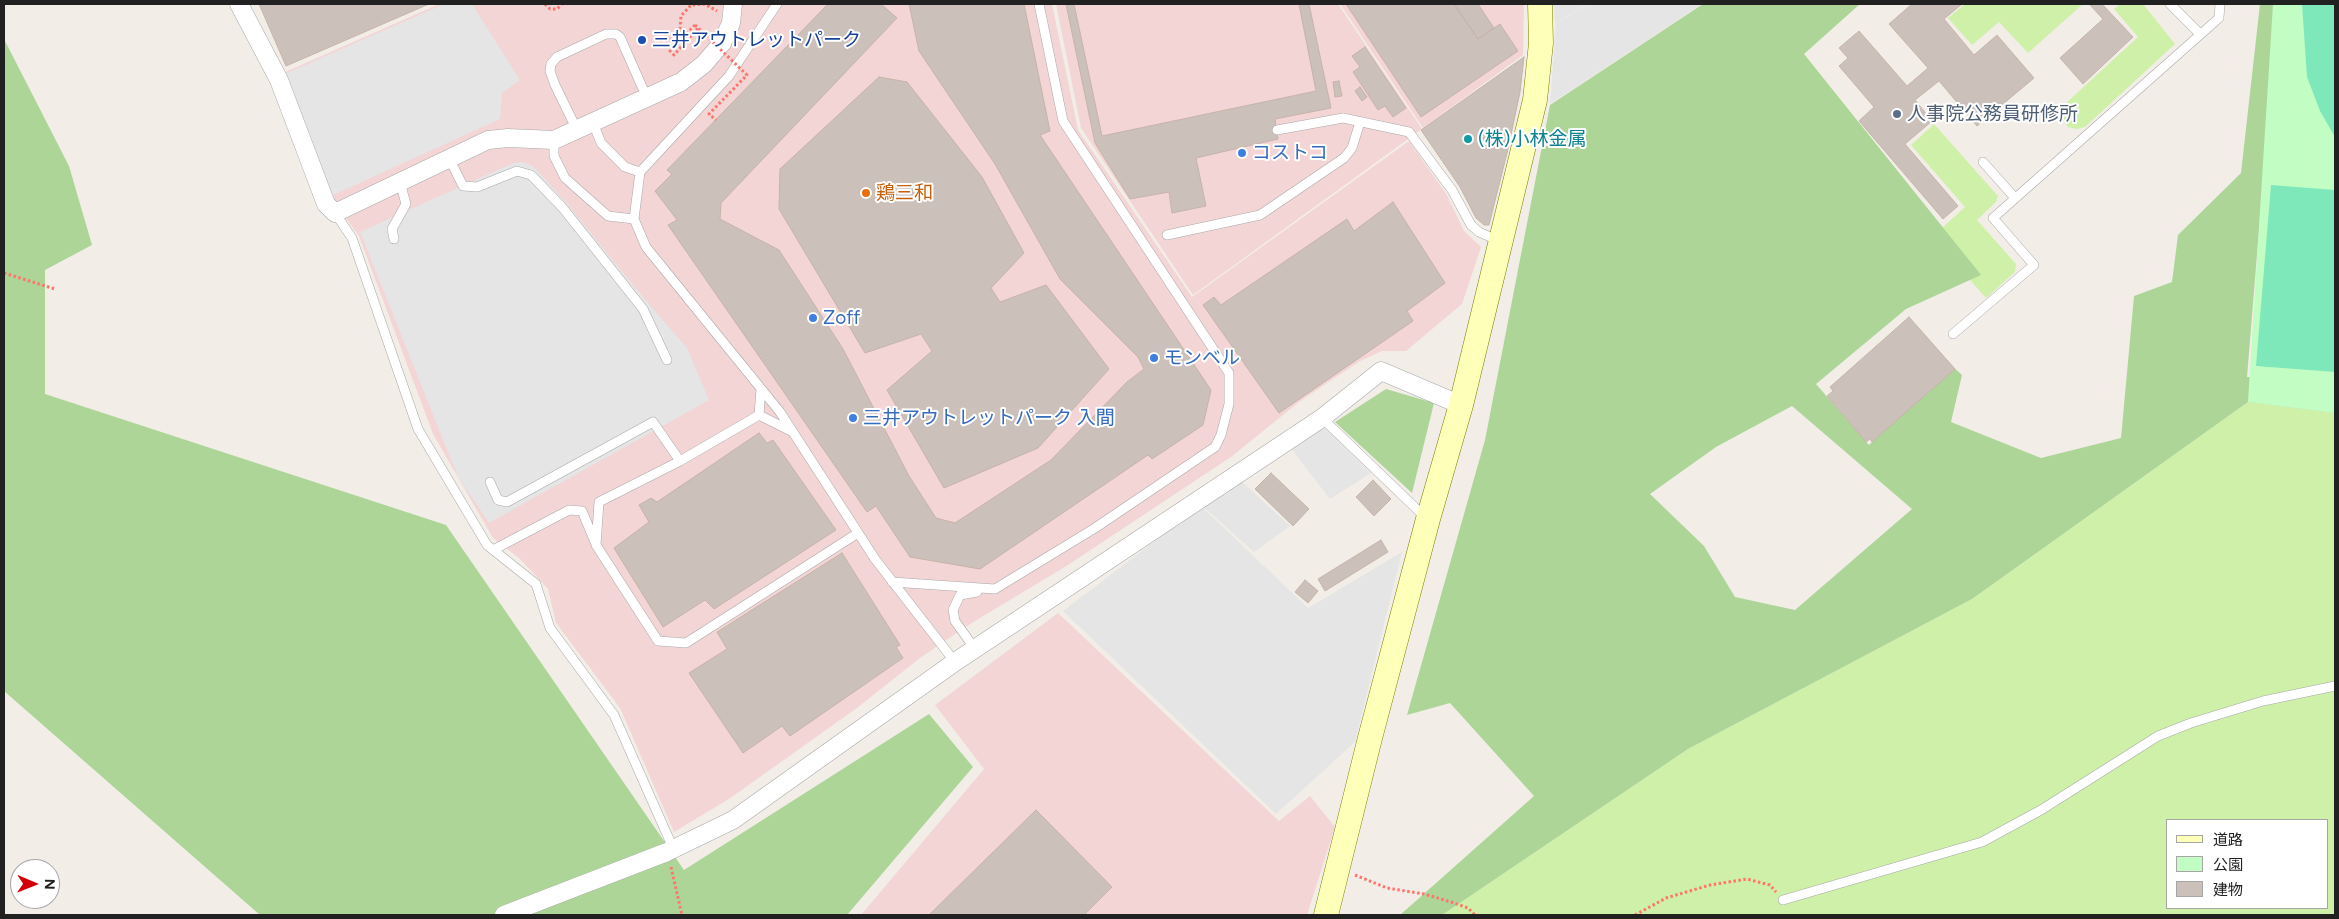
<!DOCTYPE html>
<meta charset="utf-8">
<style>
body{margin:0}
#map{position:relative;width:2339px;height:919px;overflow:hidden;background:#f2eee7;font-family:Figtree,"Noto Sans JP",sans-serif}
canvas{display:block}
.frame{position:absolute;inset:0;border:5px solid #212121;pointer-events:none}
.legend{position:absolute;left:2166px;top:819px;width:162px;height:90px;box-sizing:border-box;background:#fff;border:1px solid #a6a6a6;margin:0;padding:6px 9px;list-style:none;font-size:15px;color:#212121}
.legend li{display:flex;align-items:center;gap:10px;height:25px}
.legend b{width:25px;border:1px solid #a6a6a6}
.north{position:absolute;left:10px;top:859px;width:50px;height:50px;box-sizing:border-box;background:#fff;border:1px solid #a6a6a6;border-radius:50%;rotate:91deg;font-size:14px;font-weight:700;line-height:20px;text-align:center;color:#212121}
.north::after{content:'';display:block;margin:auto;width:18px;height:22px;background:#d20009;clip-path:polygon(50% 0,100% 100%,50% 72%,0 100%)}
</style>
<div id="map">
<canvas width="2339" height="919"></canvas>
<div class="frame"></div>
<ul class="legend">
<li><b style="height:6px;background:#feffb8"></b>道路</li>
<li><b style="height:14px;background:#c2fec4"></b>公園</li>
<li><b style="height:14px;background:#cbc0ba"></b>建物</li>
</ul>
<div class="north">N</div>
</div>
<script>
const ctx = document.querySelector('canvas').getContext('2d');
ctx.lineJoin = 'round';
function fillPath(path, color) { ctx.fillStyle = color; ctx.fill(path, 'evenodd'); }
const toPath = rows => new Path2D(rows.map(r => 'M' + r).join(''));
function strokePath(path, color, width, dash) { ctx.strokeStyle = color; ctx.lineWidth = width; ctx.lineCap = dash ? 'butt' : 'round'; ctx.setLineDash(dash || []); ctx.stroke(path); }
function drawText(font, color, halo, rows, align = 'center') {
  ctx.font = font + ' Figtree,"Noto Sans JP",sans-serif'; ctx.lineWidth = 4; ctx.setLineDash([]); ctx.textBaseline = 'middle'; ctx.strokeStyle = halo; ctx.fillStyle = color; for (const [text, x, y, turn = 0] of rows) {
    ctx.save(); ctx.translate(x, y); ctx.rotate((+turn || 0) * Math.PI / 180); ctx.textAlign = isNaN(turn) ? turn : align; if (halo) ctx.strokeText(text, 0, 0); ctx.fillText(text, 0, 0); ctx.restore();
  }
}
fillPath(toPath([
 [439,4,1052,4,1078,130,1192,297,1409,141,1447,195,1464,231,1481,247,1462,304,1406,351,1382,351,1360,361,1299,402,1231,457,1068,565,967,626,920,658,857,708,729,799,674,832,620,708,556,623,548,589,520,559,493,538,433,434,359,236,329,196,283,73],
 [1056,4,1338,4,1422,129,1193,295,1081,128],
 [1340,4,1524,4,1523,55,1423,128],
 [1058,613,1279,821,1310,796,1335,827,1307,915,861,915,984,769,935,705]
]), '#f4d5d6');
fillPath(toPath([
 [1965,4,2083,4,2028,53,1999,22,1972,45,1948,18],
 [2120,4,2143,4,2175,44,2085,127,2077,129,2068,127,2062,119,2064,105,2138,37,2114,9],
 [1934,124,1998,196,1996,202,1977,220,2016,264,2015,272,1986,298,1932,237,1965,207,1911,145],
 [2248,402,2335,413,2335,915,1442,915,1688,749,1972,599],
 [2168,820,2328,820,2328,908,2168,908]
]), '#cff0a9');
fillPath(toPath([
 [1703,4,1860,4,1804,54,1981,275,1906,309,1816,384,1869,445,1951,365,1962,375,1951,422,2041,458,2121,438,2134,296,2172,282,2178,235,2241,173,2260,4,2294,4,2263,181,2247,377,2335,379,2335,413,2248,402,1972,599,1688,749,1442,915,1400,915,1534,796,1450,703,1407,715,1485,440,1550,105],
 [1792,406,1912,509,1795,610,1735,597,1704,546,1650,494,1716,447],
 [4,39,69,166,92,245,45,270,45,394,446,525,684,870,929,714,973,767,847,915,260,915,4,691],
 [1386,389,1434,403,1412,493,1335,422]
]), '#add598');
fillPath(toPath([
 [2273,4,2335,4,2335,413,2248,402]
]), '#c2fec4');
fillPath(toPath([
 [2302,4,2335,4,2335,137,2320,111,2307,77],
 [2271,185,2335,190,2335,372,2256,366]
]), '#7fe8bb');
fillPath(toPath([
 [444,4,472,4,520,80,502,93,500,119,331,196,285,74],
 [1554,4,1587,4,1555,24],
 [1588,4,1702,4,1550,104,1556,24],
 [522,162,533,166,564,200,637,290,687,348,709,400,489,523,458,477,360,232,511,164],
 [1323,426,1371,473,1330,499,1289,446],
 [1238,478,1290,526,1254,552,1199,503],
 [1201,506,1308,608,1402,552,1355,742,1276,814,1063,611]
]), '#e5e5e5');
const building = toPath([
 [259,4,429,4,286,66,259,4],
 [828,4,881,4,897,18,721,203,720,219,779,250,843,349,909,476,936,518,955,523,1051,460,1127,382,1144,369,1138,357,1060,279,995,164,919,51,909,4,1024,4,1050,131,1040,135,1211,390,1203,425,1152,459,1148,455,980,569,910,557,876,506,867,512,668,225,677,220,655,191,672,174,667,170,828,4],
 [1066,4,1309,4,1331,108,1275,119,1278,139,1196,158,1206,206,1172,213,1169,192,1130,199,1095,143,1066,4],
 [1074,4,1299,4,1316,91,1102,136,1074,4],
 [1346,4,1454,4,1478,39,1500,24,1518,51,1421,117,1346,4],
 [1454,4,1478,4,1494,28,1478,39,1454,4],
 [1912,4,1962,4,1944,19,1974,55,1997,35,2034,78,1977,126,1939,81,1915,100,1932,121,1905,144,1958,206,1943,219,1859,121,1874,107,1839,66,1848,58,1839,48,1859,31,1907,86,1928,68,1889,24,1912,4],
 [2089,4,2102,4,2133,37,2083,84,2060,58,2103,19,2089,4],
 [1365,47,1406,108,1393,117,1385,106,1378,110,1353,72,1360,67,1352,56,1365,47],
 [1524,57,1520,92,1508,149,1489,225,1484,225,1476,218,1460,187,1421,130,1524,57],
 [879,77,907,82,982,177,1024,253,991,288,1000,302,1046,285,1109,369,1038,448,944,488,887,390,932,351,921,334,865,353,779,209,780,169,879,77],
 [1339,81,1342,96,1335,97,1333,82,1339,81],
 [1360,87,1367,97,1362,101,1355,91,1360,87],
 [1393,202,1445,283,1407,311,1413,321,1279,413,1203,305,1214,297,1221,305,1347,219,1354,231,1393,202],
 [1909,317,1955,369,1872,442,1870,439,1866,442,1827,396,1833,391,1830,387,1909,317],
 [759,433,767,443,773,440,836,530,714,609,705,600,663,627,614,548,649,522,639,505,651,498,657,502,759,433],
 [1271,473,1309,509,1293,526,1255,489,1271,473],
 [1373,480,1391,499,1374,516,1356,497,1373,480],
 [1381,540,1388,552,1325,591,1318,579,1381,540],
 [842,553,900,645,896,647,903,658,790,736,782,726,743,753,689,673,727,649,717,632,842,553],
 [1305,580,1318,591,1308,603,1295,592,1305,580],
 [1036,810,1112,887,1084,915,929,915,1036,810]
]);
fillPath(building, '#cbc0ba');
strokePath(building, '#c6b4a8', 1);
const lane = toPath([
 [777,4,729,76,640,172,634,219,646,247,780,412,875,559,955,662],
 [2170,4,2200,34],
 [593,123,601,143,625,167,640,172],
 [577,130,555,85,550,71,551,64,557,57,606,34,616,34,620,37,647,98],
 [1277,130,1343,118,1409,132,1452,190,1471,225,1479,232,1499,241],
 [554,140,554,156,565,178,608,216,634,219],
 [449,158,463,186,477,187,517,171,531,175,562,207,643,309,667,360],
 [1983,162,2015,198],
 [335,213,352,238,418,429,487,545,536,584,550,628,614,715,673,848],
 [1167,235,1260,215,1344,158,1352,148,1360,122],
 [394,239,392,229,406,204,400,182],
 [1953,334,2034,265,1993,218,2219,18,2220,4],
 [761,389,759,415,680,461,599,502,596,545,658,641,686,643,858,533],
 [759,415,793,432],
 [1322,418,1426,518],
 [490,482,498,500,507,502,653,422,680,461],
 [493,550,569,510,582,511,595,542],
 [892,582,995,589,1095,528,1215,447,1221,435,1229,404,1229,373,1063,121,1039,4],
 [975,649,955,621,953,610,960,595,977,592],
 [1783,900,1982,842,2041,810,2158,736,2191,723,2263,701,2335,686]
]);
const street = toPath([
 [239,4,279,80,326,204,335,213,488,140,508,138,554,140,681,82,704,64,722,43,731,23,733,4],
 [504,915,667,852,733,820,955,662,1322,418,1381,371,1461,405]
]);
const secondary = toPath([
 [1326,915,1370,738,1428,519,1461,405,1535,100,1541,43,1540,4]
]);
strokePath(lane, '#a8a8a8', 10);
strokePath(street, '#a8a8a8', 19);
strokePath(secondary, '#788000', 25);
strokePath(toPath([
 [545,4,550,9,557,9,562,4],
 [695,25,670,51,674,55,698,28],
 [660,40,670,40,676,36,680,30,681,16,691,5,705,4,717,11],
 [4,273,55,289],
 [671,867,682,915],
 [1355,875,1387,888,1424,894,1451,902,1468,908,1475,915],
 [1635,915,1666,898,1710,885,1747,879,1770,885,1776,892]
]), '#ff746b', 3, [2.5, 2.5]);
strokePath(lane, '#fff', 9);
strokePath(street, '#fff', 18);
strokePath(secondary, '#feffb8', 24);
strokePath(toPath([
 [695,25,747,75,709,114,716,120]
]), '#ff746b', 3, [2.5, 2.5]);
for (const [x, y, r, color] of [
 [642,40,5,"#1a4fb4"],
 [1897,114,5,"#5c6f8a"],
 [1468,139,5,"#0f9aa8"],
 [1242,153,5,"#3f7fe0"],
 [866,193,5,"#e8710a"],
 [813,318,5,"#3f7fe0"],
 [1154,358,5,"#3f7fe0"],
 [853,418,5,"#3f7fe0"]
]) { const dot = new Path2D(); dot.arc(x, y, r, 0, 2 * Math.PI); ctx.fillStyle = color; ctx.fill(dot); strokePath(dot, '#fff', 2); }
drawText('19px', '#164399', '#fff', [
 ["三井アウトレットパーク",652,40]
], 'left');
drawText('19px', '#4e5e75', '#fff', [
 ["人事院公務員研修所",1907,114]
], 'left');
drawText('19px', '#0d838f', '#fff', [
 ["(株)小林金属",1478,139]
], 'left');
drawText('19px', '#366cbe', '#fff', [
 ["コストコ",1252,153],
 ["Zoff",823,318],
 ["モンベル",1164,358],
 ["三井アウトレットパーク 入間",863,418]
], 'left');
drawText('19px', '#c56008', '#fff', [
 ["鶏三和",876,193]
], 'left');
</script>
